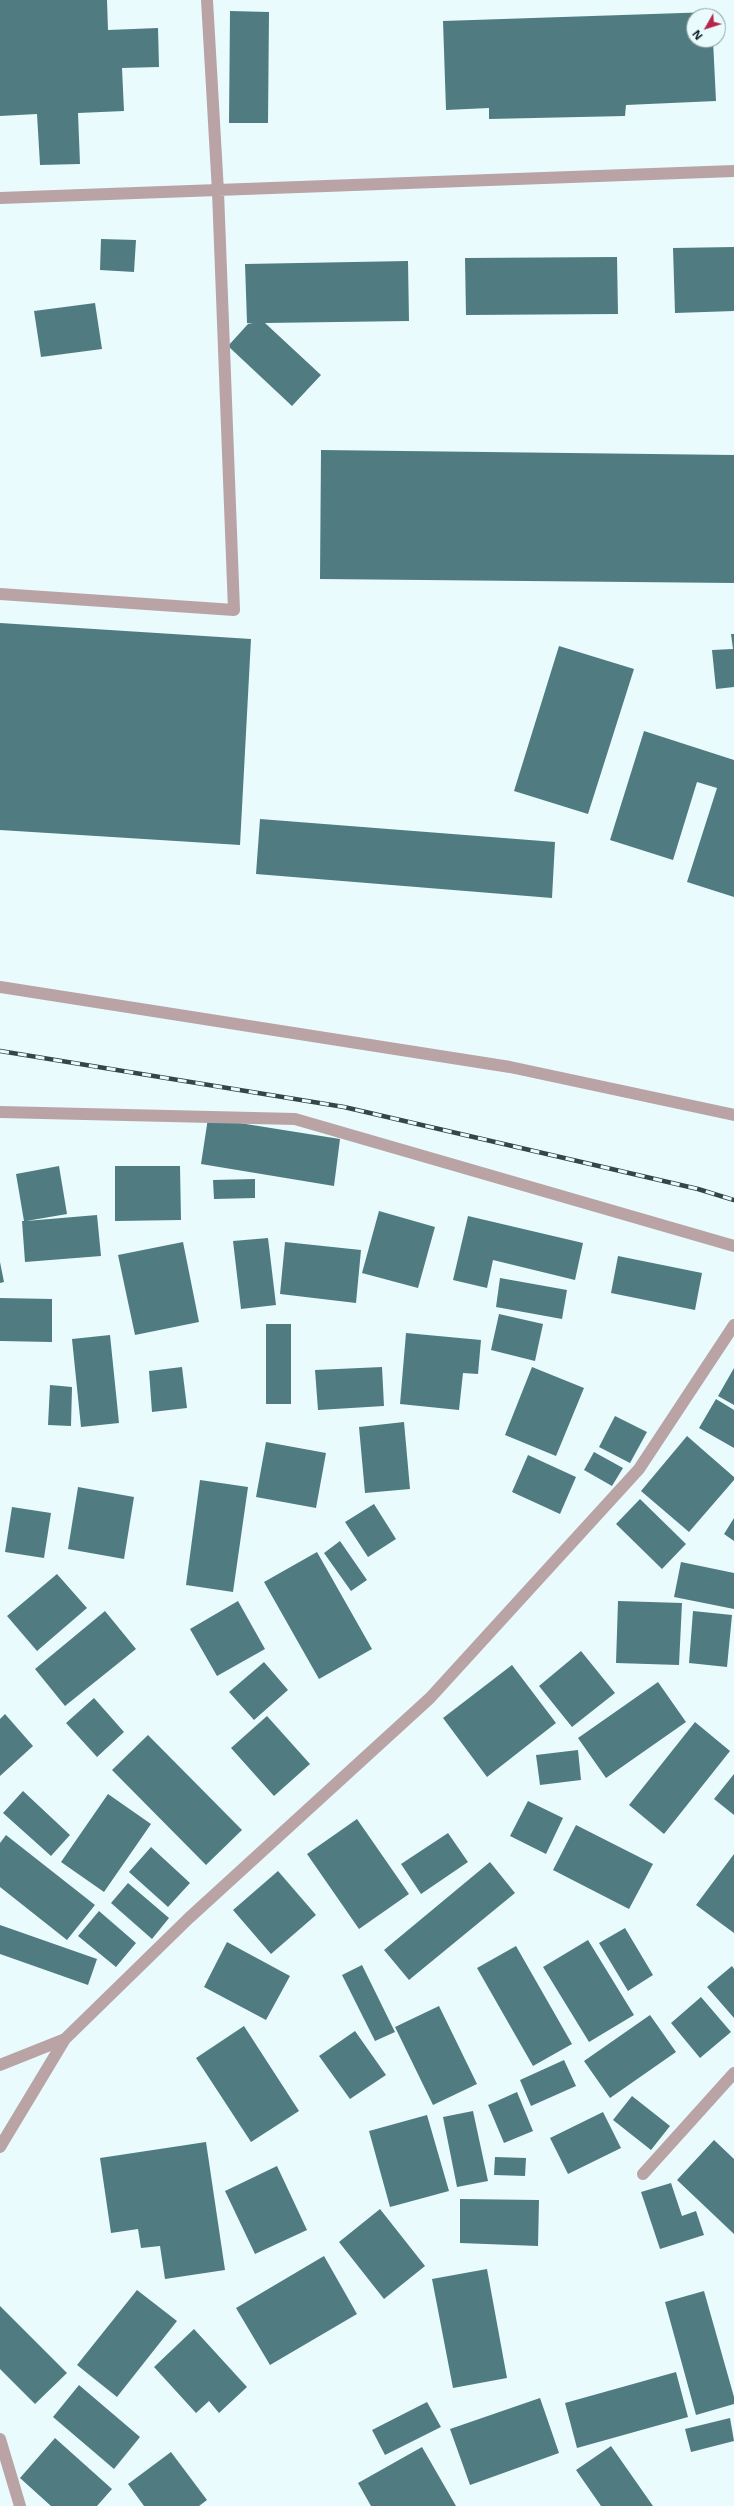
<!DOCTYPE html>
<style>
body{margin:0}
#map{position:relative;width:734px;height:2506px;overflow:hidden;background:#e9fbfd;font-family:"Open Sans",sans-serif}
canvas{display:block}
.north{position:absolute;left:686px;top:8px;width:40px;height:40px;box-sizing:border-box;background:#e9fbfd;border:1px solid #8d9fa1;border-radius:50%;rotate:231deg;font-size:11px;font-weight:700;line-height:16px;text-align:center;color:#041618}
.north::after{content:'';display:block;margin:auto;width:14px;height:18px;background:#b7254a;clip-path:polygon(50% 0,100% 100%,50% 72%,0 100%)}
</style>
<div id="map">
<canvas width="734" height="2506"></canvas>
<div class="north">N</div>
</div>
<script>
const ctx = document.querySelector('canvas').getContext('2d');
ctx.lineJoin = 'round';
function fillPath(path, color) { ctx.fillStyle = color; ctx.fill(path, 'evenodd'); }
const toPath = rows => new Path2D(rows.map(r => 'M' + r).join(''));
function strokePath(path, color, width, dash) { ctx.strokeStyle = color; ctx.lineWidth = width; ctx.lineCap = dash ? 'butt' : 'round'; ctx.setLineDash(dash || []); ctx.stroke(path); }
fillPath(toPath([
 [0,0,107,0,108,30,158,28,159,67,122,68,124,111,78,113,80,164,40,165,37,114,0,116],
 [230,11,269,12,268,123,229,123],
 [712,12,712,16,694,16,694,40,713,40,716,101,626,105,625,116,489,119,489,108,446,110,443,21],
 [101,239,136,240,134,272,100,270],
 [734,247,734,311,675,313,673,248],
 [617,257,618,314,466,315,465,258],
 [408,261,409,321,265,323,321,375,292,406,228,346,248,324,253,324,247,323,245,264],
 [95,303,102,349,41,357,34,311],
 [321,450,734,455,734,583,320,579],
 [0,623,251,639,240,845,0,830],
 [731,634,734,634,734,687,716,689,712,650,733,649],
 [559,646,634,669,588,814,514,791],
 [644,731,734,760,734,897,687,882,717,788,697,782,673,860,610,840],
 [260,819,555,842,552,898,256,874],
 [208,1118,340,1139,334,1186,201,1164],
 [59,1166,67,1214,26,1221,97,1215,101,1256,25,1262,22,1221,24,1221,16,1174],
 [115,1166,180,1166,181,1220,115,1221],
 [255,1179,255,1198,214,1199,213,1180],
 [379,1211,435,1227,418,1288,362,1273],
 [468,1216,583,1243,575,1280,493,1260,487,1288,453,1280],
 [268,1238,276,1305,241,1309,233,1241],
 [183,1242,199,1322,135,1335,118,1255],
 [285,1242,361,1250,356,1303,280,1294],
 [618,1256,702,1273,695,1310,611,1293],
 [0,1262,4,1282,0,1283],
 [500,1278,567,1290,562,1319,496,1307],
 [0,1298,52,1299,52,1342,0,1341],
 [499,1314,543,1324,535,1361,491,1350],
 [266,1324,291,1324,291,1404,266,1404],
 [406,1333,481,1340,478,1374,463,1373,459,1410,400,1404],
 [110,1335,119,1423,81,1427,72,1339],
 [182,1367,187,1408,152,1412,149,1371],
 [382,1367,384,1406,318,1410,315,1370],
 [532,1367,584,1388,556,1456,505,1435],
 [734,1368,734,1405,718,1396],
 [50,1385,72,1387,71,1426,48,1425],
 [716,1399,734,1410,734,1448,699,1428],
 [615,1416,647,1432,630,1463,599,1447],
 [404,1422,410,1489,365,1493,359,1427],
 [687,1436,734,1477,734,1480,689,1532,641,1491],
 [266,1442,326,1453,316,1508,256,1497],
 [594,1452,623,1468,612,1486,584,1470],
 [528,1455,576,1477,560,1514,512,1492],
 [200,1480,248,1487,233,1592,186,1585],
 [78,1487,134,1497,124,1559,68,1549],
 [640,1499,686,1544,662,1569,616,1524],
 [374,1504,396,1539,368,1557,345,1522],
 [12,1507,51,1513,44,1558,5,1552],
 [734,1518,734,1541,724,1534],
 [340,1541,367,1580,351,1591,324,1553],
 [317,1552,372,1649,319,1679,264,1582],
 [681,1562,734,1573,734,1609,674,1597],
 [57,1574,87,1608,37,1651,7,1616],
 [238,1601,265,1649,217,1676,190,1629],
 [618,1601,682,1603,679,1665,616,1663],
 [105,1611,136,1649,65,1706,35,1669],
 [693,1611,732,1615,727,1667,689,1663],
 [581,1651,615,1693,572,1727,539,1686],
 [264,1662,288,1690,254,1720,229,1692],
 [512,1665,556,1723,487,1777,443,1718],
 [658,1682,686,1722,606,1778,578,1738],
 [94,1698,124,1732,97,1757,66,1723],
 [5,1714,33,1746,0,1776,0,1719],
 [267,1716,310,1764,274,1796,231,1748],
 [695,1722,730,1751,664,1834,629,1805],
 [148,1735,242,1830,206,1865,112,1770],
 [578,1750,581,1780,540,1785,536,1755],
 [734,1774,734,1815,714,1799],
 [23,1791,70,1835,51,1856,3,1813],
 [108,1794,151,1824,104,1892,61,1862],
 [528,1801,563,1818,546,1854,510,1836],
 [357,1819,409,1894,359,1929,307,1854],
 [576,1825,653,1864,629,1909,553,1870],
 [448,1833,468,1862,421,1894,401,1864],
 [6,1835,95,1905,67,1940,0,1887,0,1843],
 [151,1847,190,1883,168,1907,129,1872],
 [734,1854,734,1933,696,1905],
 [490,1862,515,1893,409,1980,384,1950],
 [278,1871,316,1915,271,1954,233,1910],
 [128,1883,169,1918,152,1939,111,1903],
 [99,1911,136,1943,116,1967,78,1936],
 [0,1925,97,1959,88,1985,0,1954],
 [625,1928,653,1975,628,1991,599,1943],
 [588,1940,634,2015,589,2042,543,1967],
 [227,1942,290,1976,266,2020,204,1987],
 [516,1946,572,2044,533,2066,477,1968],
 [362,1965,395,2032,375,2041,342,1975],
 [732,1966,734,1969,734,2018,707,1987],
 [701,1997,731,2032,700,2058,671,2023],
 [439,2006,477,2084,433,2105,395,2027],
 [650,2015,676,2052,610,2098,584,2061],
 [244,2026,299,2111,251,2142,196,2058],
 [355,2031,386,2075,350,2099,319,2056],
 [564,2060,576,2086,531,2106,520,2080],
 [517,2092,533,2131,504,2143,488,2105],
 [632,2096,670,2126,651,2150,613,2120],
 [473,2111,488,2181,457,2187,443,2117],
 [603,2112,621,2148,568,2174,550,2138],
 [427,2115,449,2191,390,2207,369,2131],
 [714,2140,734,2159,734,2234,677,2180],
 [206,2142,225,2270,165,2279,160,2246,141,2248,138,2229,111,2233,100,2158],
 [495,2157,526,2158,525,2176,494,2175],
 [277,2166,307,2230,255,2254,225,2191],
 [671,2183,682,2216,696,2211,704,2235,660,2249,641,2192],
 [460,2199,539,2200,538,2246,460,2243],
 [380,2209,425,2266,384,2299,339,2242],
 [324,2256,357,2314,270,2365,236,2308],
 [487,2269,507,2378,453,2388,432,2279],
 [137,2290,177,2321,117,2397,77,2365],
 [704,2291,734,2397,734,2404,696,2415,665,2302],
 [0,2306,67,2373,35,2404,0,2369],
 [194,2329,247,2387,219,2413,209,2401,196,2413,154,2367],
 [676,2372,688,2417,577,2448,565,2403],
 [79,2385,140,2437,114,2469,53,2417],
 [540,2398,559,2453,470,2485,450,2429],
 [427,2402,441,2427,385,2455,372,2430],
 [730,2418,734,2441,691,2452,685,2429],
 [55,2438,112,2489,97,2506,51,2506,20,2478],
 [611,2446,653,2506,601,2506,576,2470],
 [422,2447,456,2506,371,2506,358,2483],
 [171,2452,207,2500,199,2506,144,2506,128,2484]
]), '#507c81');
strokePath(toPath([
 [0,198,734,171],
 [0,594,234,610,218,192,207,0]
]), '#b9a3a5', 12);
strokePath(toPath([
 [0,987,510,1067,734,1115],
 [0,2065,65,2039,189,1918,430,1698,639,1469,734,1325],
 [0,2147,65,2039],
 [643,2174,734,2073],
 [0,2439,20,2506]
]), '#b9a3a5', 12);
strokePath(toPath([
 [0,1112,295,1119,734,1246]
]), '#b9a3a5', 12);
const rail = toPath([
 [0,1051,344,1107,698,1189,734,1200]
]);
strokePath(rail, '#344648', 4.5);
strokePath(rail, '#e9fbfd', 3, [9]);
</script>
